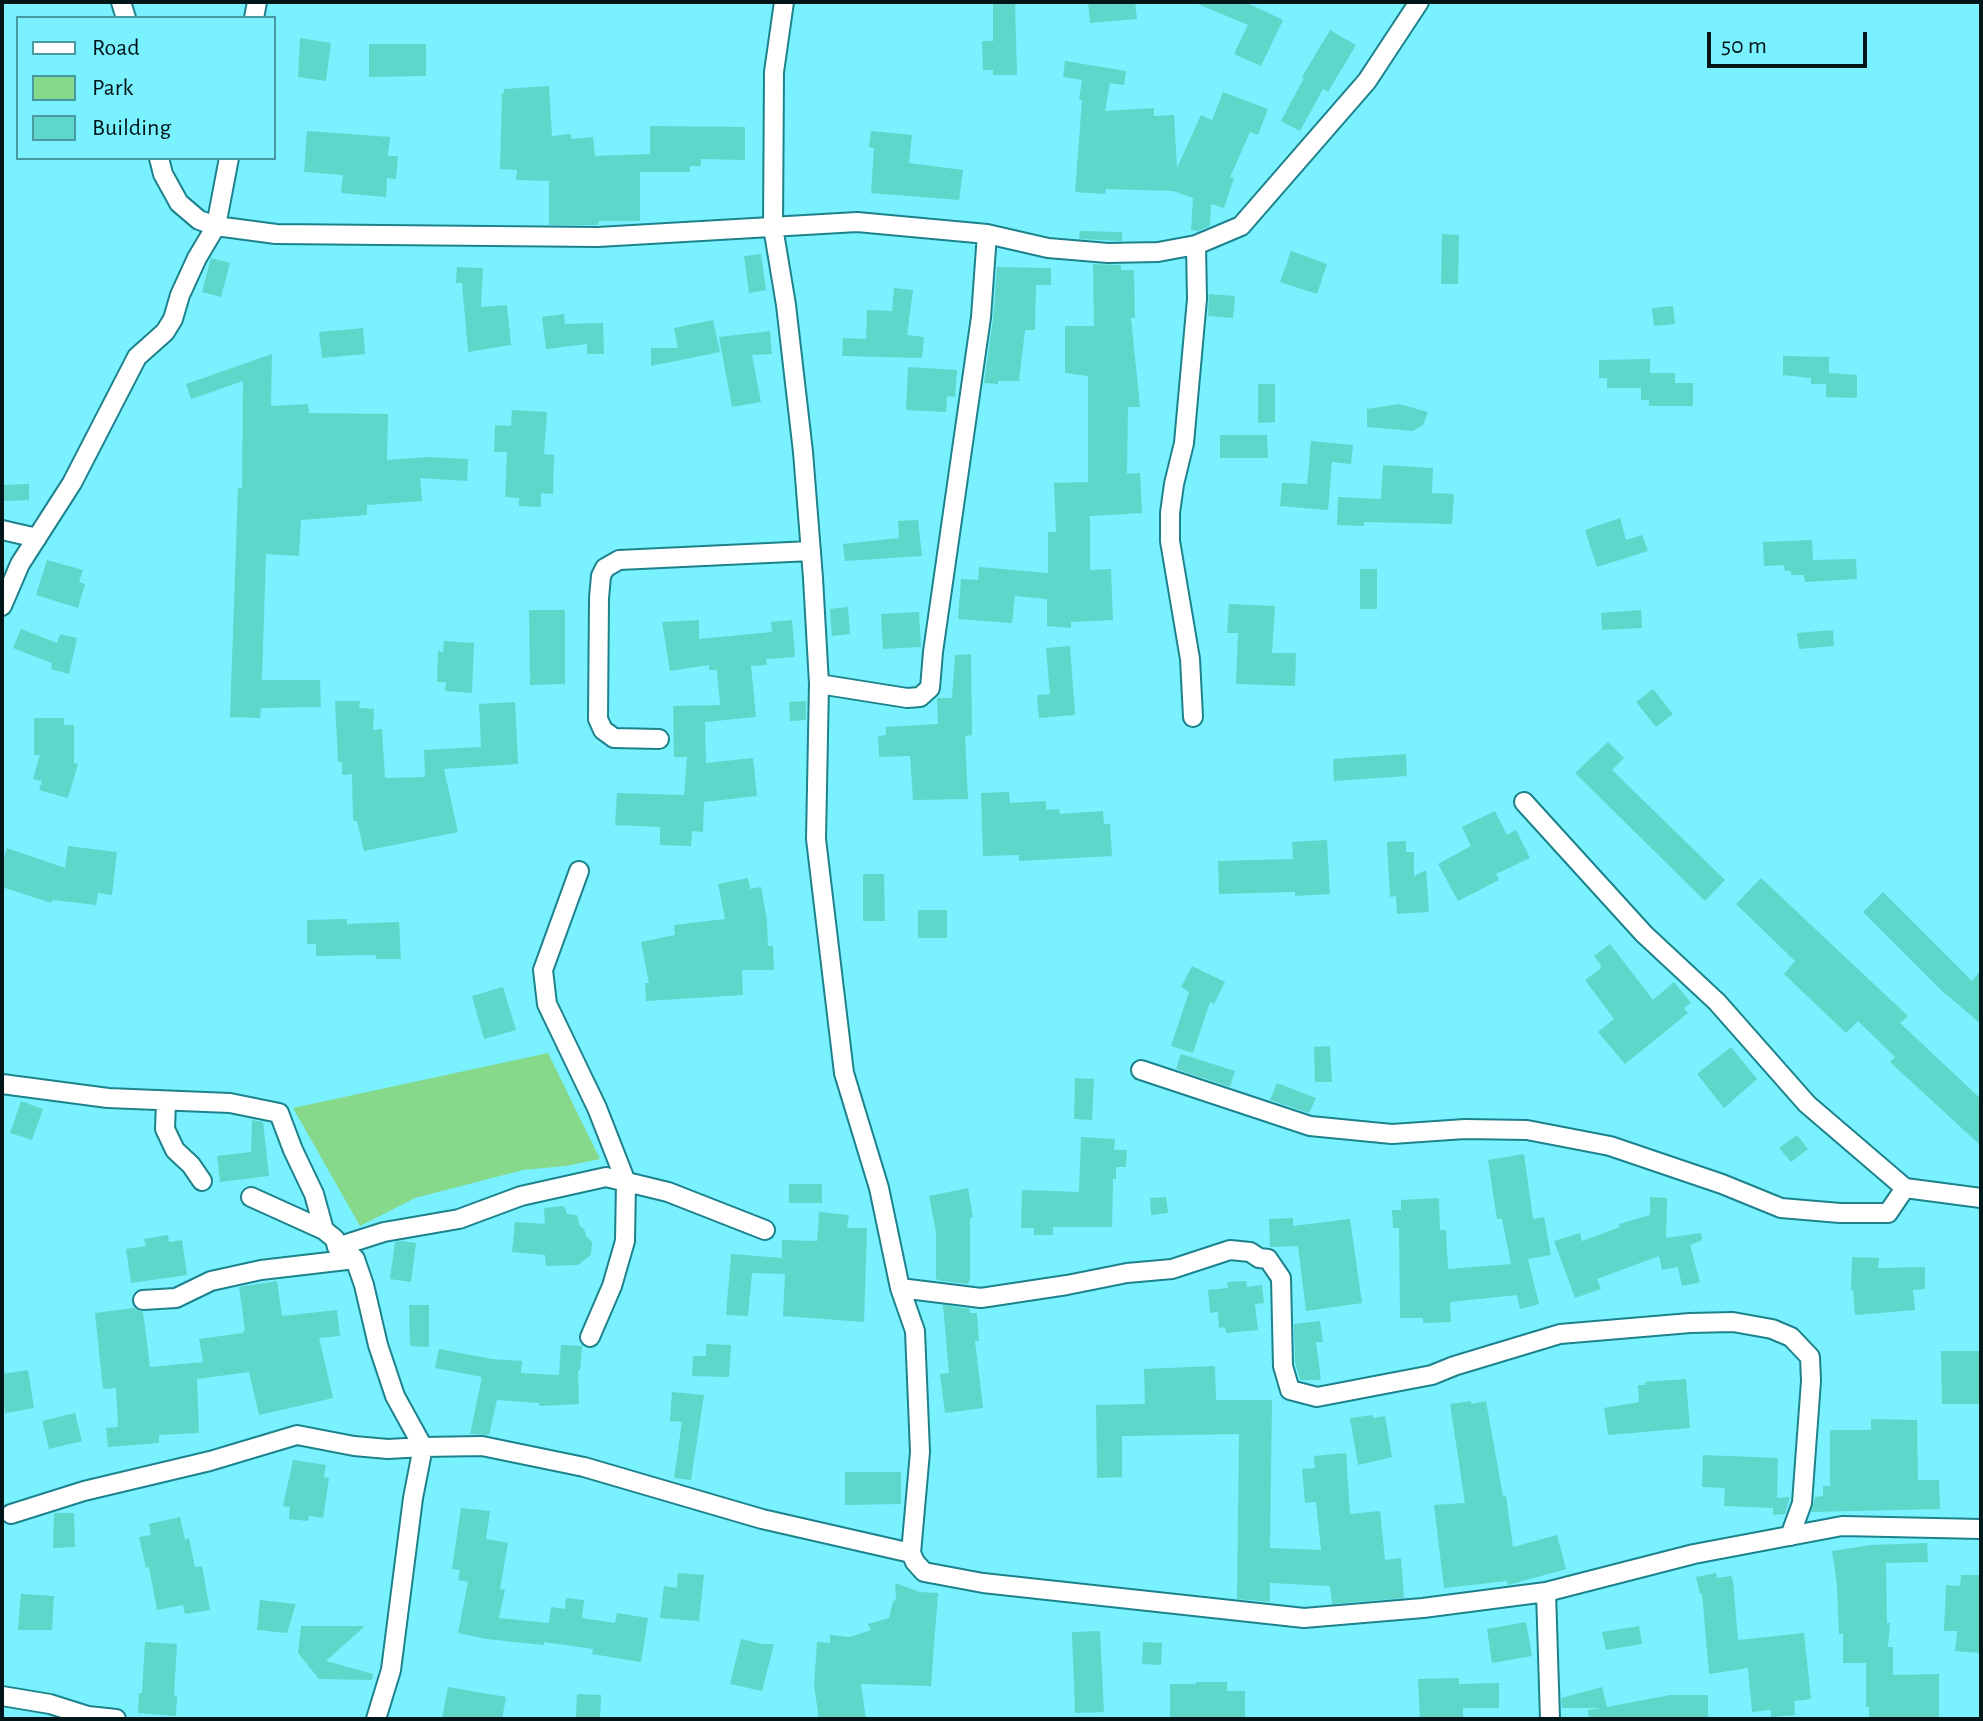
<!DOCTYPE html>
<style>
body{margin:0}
#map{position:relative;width:1983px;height:1721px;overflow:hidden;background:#79f1ff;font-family:"Alegreya Sans",sans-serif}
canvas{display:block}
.frame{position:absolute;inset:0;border:4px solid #001619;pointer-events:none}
.legend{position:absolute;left:16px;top:16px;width:260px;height:144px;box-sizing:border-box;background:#79f1ff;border:2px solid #4999a3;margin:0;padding:10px 14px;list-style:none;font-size:24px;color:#001619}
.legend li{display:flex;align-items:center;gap:16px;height:40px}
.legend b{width:40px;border:2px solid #4999a3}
.scale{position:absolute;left:1707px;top:32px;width:160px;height:36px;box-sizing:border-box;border:4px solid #001619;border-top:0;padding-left:10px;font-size:24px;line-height:28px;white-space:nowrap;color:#001619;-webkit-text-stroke:6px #79f1ff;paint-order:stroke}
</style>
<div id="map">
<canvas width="1983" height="1721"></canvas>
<div class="frame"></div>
<ul class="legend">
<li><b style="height:10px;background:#fff"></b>Road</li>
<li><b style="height:22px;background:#86d88a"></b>Park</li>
<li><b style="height:22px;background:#5ed6c9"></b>Building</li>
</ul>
<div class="scale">50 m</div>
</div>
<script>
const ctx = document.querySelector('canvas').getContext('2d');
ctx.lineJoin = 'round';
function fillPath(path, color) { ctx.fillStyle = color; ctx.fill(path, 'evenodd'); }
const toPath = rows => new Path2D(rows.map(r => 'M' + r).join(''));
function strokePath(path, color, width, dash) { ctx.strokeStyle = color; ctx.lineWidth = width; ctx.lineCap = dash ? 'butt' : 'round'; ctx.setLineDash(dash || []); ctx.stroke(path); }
fillPath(toPath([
 [548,1053,600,1159,566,1166,523,1170,415,1198,360,1226,293,1108]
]), '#86d88a');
fillPath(toPath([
 [993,2,1015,2,1017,75,993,75,993,70,983,70,982,41,993,41],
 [1088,2,1135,2,1137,19,1090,23],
 [1193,2,1245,2,1283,20,1261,66,1234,54,1248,25],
 [1330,30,1356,45,1328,92,1323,89,1300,131,1281,121,1304,78,1302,77],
 [300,38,331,43,326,81,298,77],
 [369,44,426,44,426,76,369,77],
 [1065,61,1126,71,1124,85,1110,83,1105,111,1154,108,1154,116,1174,115,1177,168,1201,115,1212,120,1223,92,1268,109,1258,135,1250,132,1230,177,1234,178,1224,208,1211,204,1210,226,1198,231,1191,230,1193,198,1173,191,1106,189,1105,194,1075,192,1082,100,1079,100,1082,80,1063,77],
 [549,86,552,136,571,134,571,139,593,137,595,156,650,154,650,126,745,127,745,160,701,159,701,166,690,166,690,172,640,172,640,221,599,221,598,225,549,225,549,181,516,180,517,170,500,169,502,93,504,93,504,89],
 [307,131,390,137,388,156,398,156,396,179,387,178,386,197,341,193,343,175,304,172],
 [871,131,912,135,909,163,963,170,959,200,871,193,874,148,869,147],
 [1080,231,1122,232,1122,241,1079,239],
 [1442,234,1459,235,1458,284,1441,284],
 [1291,251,1327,264,1317,294,1280,282],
 [761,254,766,290,749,293,744,256],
 [211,258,230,263,221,297,202,292],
 [1093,264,1121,265,1121,270,1134,270,1135,318,1131,318,1140,407,1128,407,1127,474,1140,473,1142,513,1090,516,1090,570,1111,569,1113,620,1071,622,1071,628,1047,626,1047,599,1015,596,1012,623,958,619,961,579,978,580,979,567,1048,573,1048,532,1056,532,1054,483,1088,482,1088,376,1065,373,1065,326,1094,326],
 [457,267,483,268,481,307,507,305,511,345,468,352,462,283,456,283],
 [997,267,1051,268,1051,285,1036,285,1035,330,1025,330,1019,381,998,381,998,384,984,383,993,319],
 [894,288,913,290,907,335,924,337,922,358,842,356,843,338,866,339,867,310,892,311],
 [1209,294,1235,296,1233,318,1208,316],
 [1673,306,1675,324,1654,326,1652,308],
 [564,314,565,324,603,323,604,354,587,354,587,344,546,349,542,317],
 [713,320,720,352,651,366,651,348,678,348,674,328],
 [363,328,365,354,322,358,319,332],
 [770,331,772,354,752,355,761,402,732,407,719,337],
 [272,354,271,406,308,404,309,413,388,414,387,460,429,457,468,459,467,481,420,478,422,501,367,505,367,515,301,520,299,556,266,554,262,680,320,680,321,707,261,708,260,718,230,717,238,488,242,488,243,381,191,399,186,384],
 [1783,356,1829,357,1829,373,1857,375,1857,398,1826,397,1826,384,1811,384,1811,378,1783,375],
 [1650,359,1650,373,1675,373,1675,383,1693,383,1693,406,1649,406,1649,400,1641,400,1641,388,1607,388,1607,378,1599,378,1599,360],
 [908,367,957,370,955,397,947,396,946,412,906,410],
 [1258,384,1275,384,1275,422,1258,423],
 [1399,404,1428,412,1423,425,1413,431,1367,427,1367,409],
 [512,410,547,412,544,454,554,455,553,494,541,493,541,507,519,506,519,498,505,497,507,452,494,452,495,425,511,426],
 [1220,435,1267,435,1268,458,1220,458],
 [1311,441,1353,445,1351,464,1332,462,1328,510,1280,506,1282,483,1307,484],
 [1383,465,1433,468,1432,493,1454,494,1452,524,1364,522,1364,526,1337,525,1338,497,1381,499],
 [29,484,29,500,2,501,2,485],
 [1620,518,1626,540,1642,535,1648,551,1597,567,1585,530],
 [918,520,922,556,845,561,843,544,899,538,898,521],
 [1812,540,1813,560,1856,559,1857,579,1805,582,1804,575,1791,575,1791,571,1785,571,1784,565,1764,566,1763,542],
 [47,560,83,570,79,582,85,584,78,608,36,595],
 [1360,569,1377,569,1377,609,1360,609],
 [1229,604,1275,606,1272,653,1296,653,1295,686,1236,684,1238,633,1227,633],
 [848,607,850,634,832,636,830,609],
 [529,610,565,610,565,684,530,685],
 [1641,610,1642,628,1602,630,1601,613],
 [919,612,921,647,883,649,881,614],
 [699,620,699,639,772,632,771,622,792,620,795,657,766,659,767,665,751,666,756,717,705,722,706,763,753,758,757,796,704,802,703,832,692,831,691,846,660,845,660,827,615,825,617,793,684,795,687,757,674,757,673,706,720,705,717,670,709,670,709,665,670,671,662,622],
 [21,629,57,643,60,634,77,638,69,674,51,669,52,663,13,648],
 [1833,630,1834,646,1799,649,1797,633],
 [444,641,474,643,472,693,445,691,446,682,437,682,438,651,443,652],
 [1070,646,1075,715,1039,718,1037,695,1050,694,1046,648],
 [971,654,972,735,965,736,968,799,913,800,910,756,879,757,878,736,886,735,886,727,938,724,937,698,952,698,955,655],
 [1653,689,1673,714,1656,727,1636,702],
 [335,701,360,701,359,708,374,709,373,730,382,729,385,778,425,777,424,750,481,747,479,704,515,702,518,764,444,769,458,832,364,851,357,821,353,821,352,774,342,775,342,762,338,762],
 [806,701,806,720,790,721,789,702],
 [34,718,64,718,64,725,74,725,74,763,78,764,68,798,39,790,42,781,33,779,40,755,34,755],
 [1608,742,1624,758,1612,770,1725,880,1705,901,1575,773],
 [1406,754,1407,776,1334,781,1333,759],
 [1009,792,1010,803,1046,801,1046,810,1059,809,1060,814,1103,811,1104,824,1110,824,1112,856,1019,861,1019,855,983,856,981,793],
 [1495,811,1507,835,1516,830,1530,858,1496,874,1499,880,1458,901,1438,864,1471,846,1462,827],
 [1327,840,1330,894,1295,896,1295,892,1219,894,1218,861,1293,859,1292,842],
 [1406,841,1406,852,1414,852,1414,876,1426,870,1429,912,1397,914,1396,896,1390,897,1387,842],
 [68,846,117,852,112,895,98,893,96,905,52,900,51,903,2,887,2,863,7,848,65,868],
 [863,874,884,874,885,921,863,921],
 [748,878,750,889,761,887,767,920,768,946,773,946,774,970,742,970,743,995,646,1001,645,983,649,983,641,942,675,935,674,925,725,919,718,884],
 [1761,878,1908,1016,1900,1023,1981,1099,1981,1146,1890,1062,1895,1057,1858,1021,1846,1033,1784,974,1795,961,1736,904],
 [1883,892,1972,981,1981,970,1981,1024,1942,991,1863,912],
 [918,910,947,910,947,938,918,938],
 [347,919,347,924,399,922,401,959,376,959,376,955,316,956,316,944,307,944,307,920],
 [1610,944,1653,1000,1674,982,1691,1003,1684,1008,1688,1013,1625,1064,1598,1032,1614,1019,1585,980,1600,969,1601,965,1594,956],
 [1192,966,1225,982,1214,1004,1210,1002,1193,1053,1171,1046,1189,992,1181,987],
 [503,987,516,1030,484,1039,472,996],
 [1330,1046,1332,1082,1315,1082,1314,1047],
 [1731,1047,1757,1079,1724,1108,1697,1074],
 [1181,1054,1235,1071,1230,1087,1176,1069],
 [1075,1078,1094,1079,1092,1120,1074,1119],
 [1277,1083,1316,1098,1309,1113,1270,1100],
 [21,1101,43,1109,32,1140,10,1133],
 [252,1120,263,1122,269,1176,220,1182,217,1156,251,1152],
 [1797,1135,1808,1149,1791,1162,1779,1148],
 [1081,1137,1115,1139,1114,1150,1127,1150,1126,1167,1116,1167,1116,1179,1113,1179,1112,1227,1053,1227,1053,1235,1034,1235,1034,1228,1021,1228,1022,1190,1079,1192],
 [1524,1154,1533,1219,1544,1217,1551,1255,1528,1259,1539,1304,1520,1309,1517,1295,1450,1302,1451,1322,1423,1323,1423,1318,1400,1318,1399,1228,1393,1228,1392,1210,1401,1210,1401,1200,1439,1198,1440,1230,1446,1230,1448,1269,1511,1264,1502,1219,1497,1219,1488,1160],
 [789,1184,822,1184,822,1203,789,1203],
 [968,1188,973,1217,970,1218,970,1279,968,1284,941,1281,936,1279,936,1232,929,1196],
 [1166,1197,1168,1213,1151,1215,1150,1198],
 [1650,1197,1667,1198,1666,1238,1701,1233,1702,1240,1690,1245,1700,1282,1682,1286,1678,1267,1662,1270,1659,1256,1597,1279,1601,1289,1575,1298,1554,1241,1580,1233,1582,1241,1620,1227,1619,1224,1650,1215],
 [564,1206,567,1214,577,1215,580,1226,584,1229,586,1236,592,1242,591,1255,578,1265,546,1266,545,1255,512,1252,515,1222,545,1224,544,1208],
 [819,1212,849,1215,847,1228,867,1228,864,1322,783,1316,785,1274,752,1273,748,1316,726,1315,731,1254,782,1258,782,1240,817,1241],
 [1293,1218,1293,1226,1350,1219,1362,1303,1306,1311,1298,1246,1270,1247,1269,1219],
 [168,1235,169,1242,182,1240,187,1275,131,1283,126,1249,146,1246,144,1239],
 [402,1241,416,1243,411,1282,390,1279,395,1242],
 [1852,1257,1879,1258,1878,1268,1925,1267,1925,1289,1913,1290,1915,1310,1855,1315,1853,1290,1851,1290],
 [277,1281,282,1316,337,1310,340,1336,319,1338,333,1398,259,1415,249,1372,197,1379,199,1433,159,1435,159,1443,108,1447,106,1428,118,1427,116,1388,103,1389,95,1313,134,1308,143,1312,150,1367,203,1362,199,1339,243,1333,245,1330,239,1287],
 [1246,1281,1247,1287,1262,1285,1264,1303,1255,1304,1258,1330,1226,1333,1225,1327,1219,1328,1218,1312,1210,1313,1208,1290,1228,1288,1227,1282],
 [409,1305,429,1305,429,1347,410,1346],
 [943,1305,970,1309,970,1313,977,1313,979,1341,975,1341,983,1408,945,1413,940,1374,949,1373],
 [1320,1321,1323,1342,1316,1342,1321,1380,1300,1380,1295,1362,1294,1324],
 [706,1344,731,1345,729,1377,692,1376,693,1356,706,1356],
 [561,1345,582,1346,580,1370,578,1370,579,1404,539,1406,539,1403,497,1400,489,1435,470,1434,482,1377,435,1368,439,1349,492,1359,522,1361,521,1373,559,1375],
 [1941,1351,1980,1351,1979,1404,1942,1404],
 [1215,1366,1216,1400,1272,1400,1270,1548,1321,1550,1316,1502,1305,1503,1302,1469,1315,1468,1314,1456,1346,1453,1350,1514,1380,1511,1385,1560,1401,1558,1404,1598,1332,1604,1330,1586,1270,1583,1270,1602,1237,1599,1239,1434,1122,1436,1122,1477,1097,1478,1096,1405,1145,1404,1144,1369],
 [28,1370,34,1408,5,1413,2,1374],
 [1686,1379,1690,1428,1608,1435,1604,1408,1639,1402,1638,1385,1645,1385,1645,1382],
 [672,1392,704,1395,691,1480,674,1478,682,1422,670,1421],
 [1471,1401,1471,1404,1486,1401,1503,1496,1506,1496,1513,1547,1557,1535,1566,1569,1512,1584,1508,1585,1507,1581,1444,1588,1434,1505,1465,1503,1450,1404],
 [75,1413,82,1441,49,1449,42,1421],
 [1373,1415,1373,1418,1385,1416,1392,1457,1358,1465,1350,1418],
 [1871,1419,1917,1420,1918,1480,1939,1480,1940,1509,1811,1512,1815,1497,1823,1496,1823,1486,1830,1486,1830,1430,1871,1430],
 [1703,1455,1778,1458,1777,1498,1790,1497,1785,1514,1773,1515,1773,1508,1724,1506,1725,1488,1702,1487],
 [293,1460,326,1465,324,1477,329,1478,323,1518,309,1516,308,1521,289,1519,290,1507,283,1506],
 [845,1472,901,1472,901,1504,845,1505],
 [461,1508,490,1511,486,1539,508,1543,500,1589,505,1590,499,1618,549,1623,551,1607,565,1609,566,1598,584,1600,582,1618,615,1623,617,1613,648,1618,641,1662,592,1654,593,1649,544,1642,544,1645,487,1639,458,1633,468,1582,458,1580,460,1570,452,1569],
 [54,1513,74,1513,75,1547,53,1548],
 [180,1517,185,1540,189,1538,195,1567,202,1566,210,1610,185,1614,183,1605,157,1610,149,1567,146,1568,139,1537,151,1535,149,1524],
 [1927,1543,1928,1562,1886,1563,1887,1623,1890,1623,1888,1647,1893,1647,1893,1675,1939,1674,1939,1719,1869,1719,1869,1707,1866,1707,1866,1663,1843,1663,1843,1634,1839,1634,1837,1585,1832,1551,1871,1545],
 [678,1573,704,1575,699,1621,660,1618,664,1586,677,1588],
 [1716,1573,1717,1578,1731,1576,1733,1581,1738,1640,1804,1633,1811,1699,1794,1701,1795,1715,1771,1717,1771,1710,1752,1712,1748,1668,1709,1674,1702,1593,1700,1594,1696,1577],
 [1961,1575,1981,1575,1981,1653,1955,1651,1957,1631,1944,1631,1946,1585,1960,1586],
 [895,1583,920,1592,938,1593,931,1686,861,1684,866,1719,819,1719,814,1686,817,1642,830,1643,830,1635,850,1637,871,1630,868,1624,889,1618,893,1601,896,1600],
 [21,1594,54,1596,52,1630,18,1630],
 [260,1600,296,1604,287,1633,257,1630],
 [1526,1622,1532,1656,1492,1663,1487,1629],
 [301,1626,365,1626,326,1661,373,1674,372,1680,319,1679,298,1653],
 [1639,1626,1642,1644,1606,1650,1602,1632],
 [1100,1631,1104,1712,1075,1713,1072,1632],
 [741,1639,762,1644,774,1644,762,1691,730,1684],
 [145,1642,177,1644,174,1696,177,1696,176,1716,138,1713,139,1693,142,1693],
 [1143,1642,1162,1643,1161,1665,1142,1664],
 [1459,1678,1459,1684,1499,1683,1499,1708,1463,1708,1463,1719,1420,1719,1418,1679],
 [1196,1682,1227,1682,1227,1691,1245,1691,1245,1719,1170,1719,1170,1684,1196,1684],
 [448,1687,506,1697,502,1719,442,1719],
 [1602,1687,1607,1707,1670,1695,1708,1695,1708,1719,1589,1719,1588,1710,1601,1708,1562,1708,1561,1698],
 [577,1694,601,1695,600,1719,576,1719]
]), '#5ed6c9');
const minor = toPath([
 [121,2,126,18],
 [784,2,774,72,773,227,786,305,803,452,813,578,819,684,816,839,844,1073,879,1188,900,1288,915,1331,920,1452,911,1553,915,1562,924,1572,983,1583,1304,1618,1423,1608,1546,1592,1694,1554,1842,1526,1981,1529],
 [254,18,257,2],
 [159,158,163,174,179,203,199,220,216,226,276,234,598,237,857,222,987,234,1048,248,1108,253,1158,252,1196,245,1241,226,1367,81,1419,2],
 [2,530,37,538],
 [2,606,20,564,72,483,137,357,165,332,173,319,180,295,197,258,216,226,229,158],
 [819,684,907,698,920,697,930,688,933,652,981,317,987,234],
 [1193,717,1190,659,1170,541,1170,513,1174,484,1184,443,1197,299,1196,245],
 [659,739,614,738,603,730,598,719,599,598,601,576,605,568,619,560,811,551],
 [1524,802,1644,934,1717,1002,1807,1104,1905,1188,1981,1198],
 [579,871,543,970,547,1004,597,1108,626,1182,625,1241,612,1286,590,1337],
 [1141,1070,1310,1126,1392,1134,1465,1129,1527,1130,1610,1146,1722,1184,1781,1208,1840,1213,1888,1213,1905,1188],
 [2,1084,108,1098,230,1103,279,1113,293,1150,314,1194,324,1230],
 [166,1101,165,1129,175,1150,191,1165,202,1181],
 [337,1247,384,1232,459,1219,521,1196,606,1177,668,1192,765,1230],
 [900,1288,981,1298,1067,1285,1127,1273,1172,1269,1230,1250,1250,1252,1259,1258,1268,1259,1281,1278,1283,1366,1290,1390,1317,1397,1432,1375,1454,1366,1560,1334,1690,1323,1733,1322,1772,1329,1791,1337,1810,1357,1811,1381,1802,1503,1790,1536],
 [143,1300,176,1298,211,1281,261,1270,355,1259],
 [11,1514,84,1491,210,1461,297,1435,354,1446,388,1449,423,1447,395,1396,378,1345,364,1285,355,1259,345,1250,337,1247,335,1239,324,1230,251,1197],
 [1546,1592,1550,1719],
 [2,1696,50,1704,88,1716,116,1719],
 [376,1719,391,1670,413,1498,423,1447,482,1446,584,1467,762,1519,911,1553]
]);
strokePath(minor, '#1d828c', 22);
strokePath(minor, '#fff', 18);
</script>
